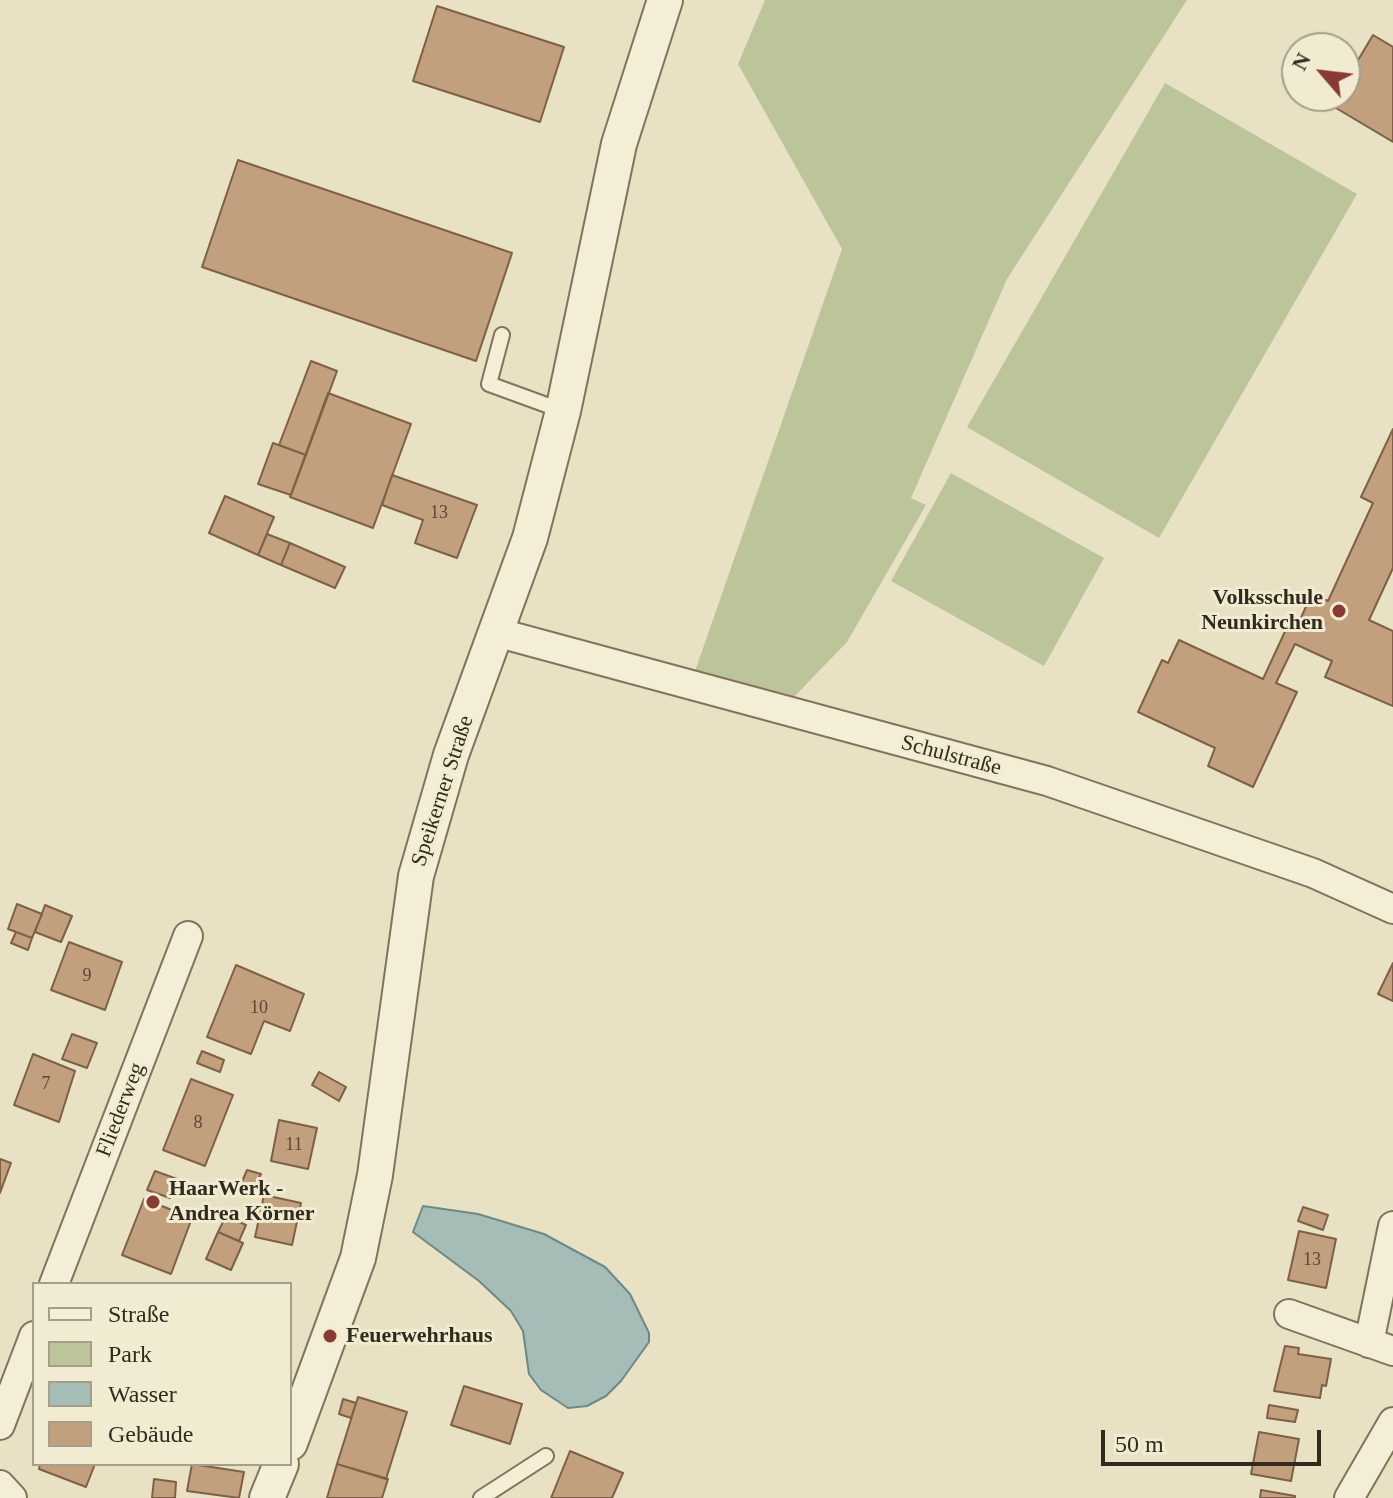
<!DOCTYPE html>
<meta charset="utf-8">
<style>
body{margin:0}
#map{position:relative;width:1393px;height:1498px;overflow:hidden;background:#e8e1c4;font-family:Georgia,serif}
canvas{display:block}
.legend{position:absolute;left:32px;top:1282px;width:260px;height:184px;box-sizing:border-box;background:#f1ebd2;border:2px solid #a59e8a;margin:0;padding:10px 14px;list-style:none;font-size:24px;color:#332a1f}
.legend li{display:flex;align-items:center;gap:16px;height:40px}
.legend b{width:40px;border:2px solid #a59e8a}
.north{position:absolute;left:1281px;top:32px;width:80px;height:80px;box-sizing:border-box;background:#f1ebd2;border:2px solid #a59e8a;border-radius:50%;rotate:298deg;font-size:22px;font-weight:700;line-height:32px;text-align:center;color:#332a1f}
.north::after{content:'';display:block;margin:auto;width:28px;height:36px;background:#893a33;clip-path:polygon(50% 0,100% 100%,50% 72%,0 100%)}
.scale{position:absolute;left:1101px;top:1430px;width:220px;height:36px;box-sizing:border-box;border:4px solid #332a1f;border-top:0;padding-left:10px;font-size:24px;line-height:28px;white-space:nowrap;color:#332a1f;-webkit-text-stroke:6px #f1ebd2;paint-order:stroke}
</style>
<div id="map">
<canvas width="1393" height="1498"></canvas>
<ul class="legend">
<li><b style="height:10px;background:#f4eed6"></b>Straße</li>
<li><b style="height:22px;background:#bcc599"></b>Park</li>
<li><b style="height:22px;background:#a5bcb7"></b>Wasser</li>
<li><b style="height:22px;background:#c2a07e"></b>Gebäude</li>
</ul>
<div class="north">N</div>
<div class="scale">50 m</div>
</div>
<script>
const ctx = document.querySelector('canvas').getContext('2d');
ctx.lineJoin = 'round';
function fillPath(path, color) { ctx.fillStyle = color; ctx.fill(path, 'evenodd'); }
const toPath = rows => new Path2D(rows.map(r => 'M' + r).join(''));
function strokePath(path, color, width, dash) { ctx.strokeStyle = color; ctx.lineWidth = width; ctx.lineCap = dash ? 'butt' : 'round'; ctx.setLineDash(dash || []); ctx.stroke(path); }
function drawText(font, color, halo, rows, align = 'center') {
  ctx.font = font + ' Georgia,serif'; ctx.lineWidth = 6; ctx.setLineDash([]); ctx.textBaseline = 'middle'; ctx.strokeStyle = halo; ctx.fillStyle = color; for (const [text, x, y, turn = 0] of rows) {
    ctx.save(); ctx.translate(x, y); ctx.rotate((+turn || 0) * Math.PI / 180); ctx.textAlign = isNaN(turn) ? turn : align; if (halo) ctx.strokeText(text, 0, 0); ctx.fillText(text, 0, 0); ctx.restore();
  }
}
fillPath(toPath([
 [765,0,1187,0,1007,279,911,498,926,505,847,642,789,702,693,677,842,249,738,64],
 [1165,83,1357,194,1159,538,967,427],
 [951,473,1104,558,1044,666,891,581]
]), '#bcc599');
const water = toPath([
 [423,1206,478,1214,544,1234,605,1267,630,1294,649,1333,649,1342,621,1381,606,1396,587,1406,568,1408,541,1390,529,1374,523,1331,511,1311,479,1281,413,1232,423,1206]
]);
fillPath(water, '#a5bcb7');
strokePath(water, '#6d8984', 2);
const building = toPath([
 [437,6,564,47,540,122,413,81,437,6],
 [1373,35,1393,47,1393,142,1331,105,1336,96,1345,96,1345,82,1373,35],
 [238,160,512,253,476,361,202,267,238,160],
 [311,361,337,371,306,455,279,445,311,361],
 [328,393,411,424,373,528,290,497,328,393],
 [1393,429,1393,568,1369,620,1393,631,1393,706,1325,677,1332,661,1295,644,1276,683,1297,692,1253,787,1208,766,1215,748,1138,712,1162,660,1168,663,1179,640,1263,679,1288,625,1296,629,1312,593,1328,601,1373,503,1361,497,1393,429],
 [273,443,306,455,291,495,258,484,273,443],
 [392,475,477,505,457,558,415,543,423,520,382,505,392,475],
 [225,496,274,517,258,555,209,533,225,496],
 [267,534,290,543,281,565,258,555,267,534],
 [290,543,345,567,335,588,281,565,290,543],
 [17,904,42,914,32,938,8,929,17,904],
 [45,905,72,916,61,942,35,932,45,905],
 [16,932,32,938,28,950,11,943,16,932],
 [69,942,122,962,105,1010,51,990,69,942],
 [1393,963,1393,1001,1378,994,1393,963],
 [236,965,304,994,290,1031,264,1021,251,1054,207,1037,236,965],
 [72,1034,97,1043,87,1068,62,1059,72,1034],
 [202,1051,224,1060,220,1072,197,1063,202,1051],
 [33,1054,75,1071,59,1122,14,1105,33,1054],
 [319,1072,346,1087,339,1101,312,1085,319,1072],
 [191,1079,233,1095,205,1166,163,1150,191,1079],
 [279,1120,317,1128,308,1169,271,1161,279,1120],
 [0,1159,11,1163,0,1193,0,1159],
 [247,1170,261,1174,253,1190,241,1184,247,1170],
 [155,1171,177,1179,170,1198,147,1190,155,1171],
 [264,1195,301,1203,292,1245,255,1237,264,1195],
 [144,1199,192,1218,171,1274,122,1255,144,1199],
 [1303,1207,1328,1215,1323,1230,1298,1221,1303,1207],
 [226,1216,246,1225,239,1241,218,1232,226,1216],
 [1299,1231,1336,1239,1326,1288,1288,1280,1299,1231],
 [218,1232,243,1243,231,1270,206,1259,218,1232],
 [1285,1346,1299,1348,1298,1354,1331,1359,1326,1386,1322,1385,1320,1398,1274,1391,1285,1346],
 [464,1386,522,1404,510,1444,451,1425,464,1386],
 [358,1397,407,1412,386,1479,337,1464,358,1397],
 [343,1399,356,1403,351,1418,339,1414,343,1399],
 [1269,1405,1298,1410,1295,1422,1267,1418,1269,1405],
 [1259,1432,1299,1439,1291,1481,1251,1474,1259,1432],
 [570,1451,623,1473,612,1498,551,1498,570,1451],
 [40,1464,95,1464,86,1487,39,1469,40,1464],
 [192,1464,244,1472,239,1498,187,1491,192,1464],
 [337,1464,388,1479,382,1498,327,1498,337,1464],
 [154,1479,176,1482,175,1498,152,1498,154,1479],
 [1261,1490,1295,1496,1295,1498,1260,1498,1261,1490]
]);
fillPath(building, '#c2a07e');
strokePath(building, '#7d6045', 2);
const service = toPath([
 [502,335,489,384,563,411],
 [481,1498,546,1456]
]);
const minor = toPath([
 [499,633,1047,781,1313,873,1393,909],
 [54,1284,188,936],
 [1289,1314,1393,1351],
 [1369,1343,1393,1226],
 [0,1425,34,1336],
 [0,1485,12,1498],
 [1349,1498,1393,1422]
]);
const tertiary = toPath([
 [290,1443,358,1258,375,1175,416,876,451,755,530,538,563,411,619,144,665,0],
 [267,1498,281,1464]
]);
strokePath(service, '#81735c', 18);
strokePath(minor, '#81735c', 32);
strokePath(tertiary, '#81735c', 38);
strokePath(service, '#f4eed6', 14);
strokePath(minor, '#f4eed6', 28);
strokePath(tertiary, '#f4eed6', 34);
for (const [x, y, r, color] of [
 [1339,611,8,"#893a33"],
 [153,1202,8,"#893a33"],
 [330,1336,8,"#893a33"]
]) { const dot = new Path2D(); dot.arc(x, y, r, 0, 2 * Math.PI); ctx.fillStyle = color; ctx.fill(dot); strokePath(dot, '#f1ebd2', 3); }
drawText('18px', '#574837', null, [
 ["13",439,513],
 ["9",87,976],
 ["10",259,1008],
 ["7",46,1084],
 ["8",198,1123],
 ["11",294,1145],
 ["13",1312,1260]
]);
drawText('bold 22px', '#332a1f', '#f1ebd2', [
 ["Volksschule",1323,598,"right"],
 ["Neunkirchen",1323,623,"right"],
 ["HaarWerk -",169,1189],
 ["Andrea Körner",169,1214],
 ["Feuerwehrhaus",346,1336]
], 'left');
drawText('22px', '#332a1f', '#f1ebd2', [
 ["Schulstraße",951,756,15],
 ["Speikerner Straße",443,791,-72],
 ["Fliederweg",121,1110,-69]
]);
</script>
